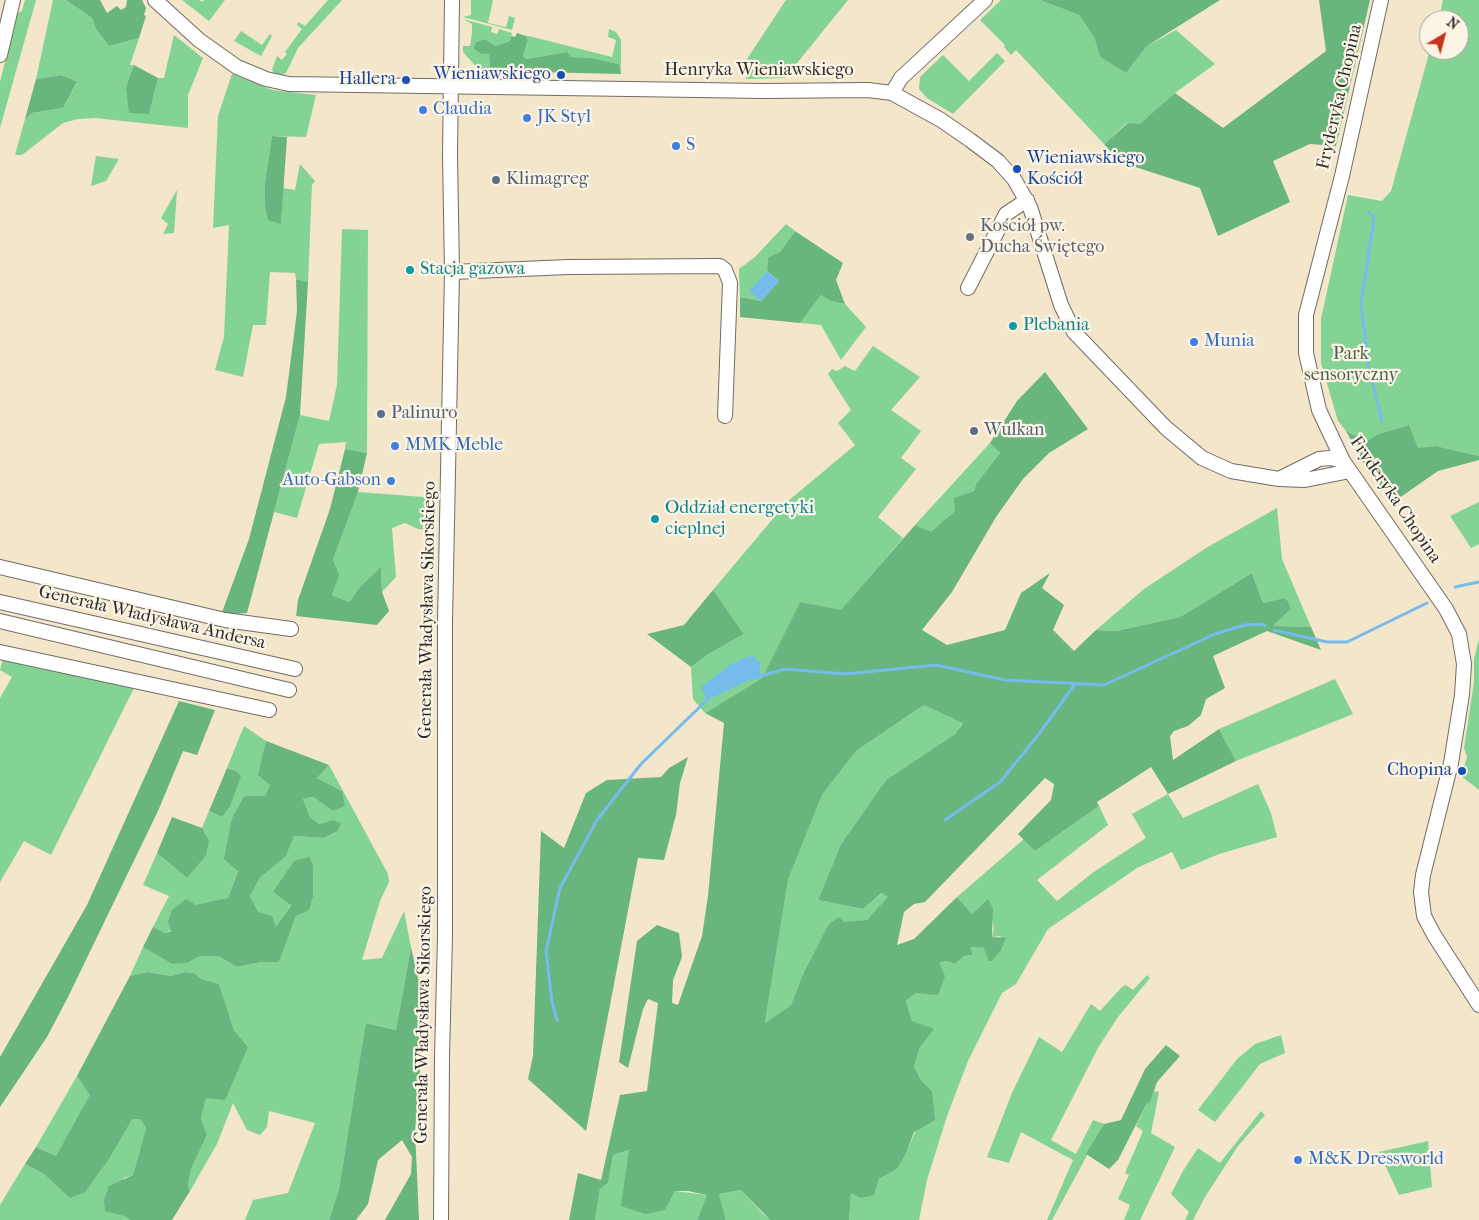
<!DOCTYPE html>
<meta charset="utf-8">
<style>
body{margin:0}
#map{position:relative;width:1479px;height:1220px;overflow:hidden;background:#f3e6ca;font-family:"IM FELL French Canon",serif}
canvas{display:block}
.north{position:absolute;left:1419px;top:10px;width:50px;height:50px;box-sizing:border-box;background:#fcf5e5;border:1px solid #a8a49b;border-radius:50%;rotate:37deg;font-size:14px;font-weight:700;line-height:20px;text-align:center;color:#2b2b2b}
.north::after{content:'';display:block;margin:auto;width:18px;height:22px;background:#c8321e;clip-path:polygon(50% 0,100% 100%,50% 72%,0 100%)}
</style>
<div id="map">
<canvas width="1479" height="1220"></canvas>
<div class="north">N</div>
</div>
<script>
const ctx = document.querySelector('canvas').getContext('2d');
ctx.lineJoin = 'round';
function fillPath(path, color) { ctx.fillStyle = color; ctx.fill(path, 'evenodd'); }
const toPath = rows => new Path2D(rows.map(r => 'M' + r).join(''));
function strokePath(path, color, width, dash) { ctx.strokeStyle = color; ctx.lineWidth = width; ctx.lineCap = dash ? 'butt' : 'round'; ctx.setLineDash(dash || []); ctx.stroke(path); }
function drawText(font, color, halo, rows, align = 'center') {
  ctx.font = font + ' "IM FELL French Canon",serif'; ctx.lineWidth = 4.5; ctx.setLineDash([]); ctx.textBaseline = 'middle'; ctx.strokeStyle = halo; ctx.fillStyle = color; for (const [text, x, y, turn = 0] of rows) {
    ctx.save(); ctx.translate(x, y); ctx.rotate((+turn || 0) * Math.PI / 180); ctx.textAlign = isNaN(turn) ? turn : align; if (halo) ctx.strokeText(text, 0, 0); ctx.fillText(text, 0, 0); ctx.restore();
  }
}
fillPath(toPath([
 [25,0,36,0,0,128,0,82,17,14,22,11],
 [53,0,66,0,92,18,96,29,109,46,139,38,130,65,134,65,126,87,149,113,158,78,164,78,174,35,203,58,188,95,188,128,95,118,78,119,63,123,22,155,15,155,25,119,32,113,63,108,77,83,61,75,36,79],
 [182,0,199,0,202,2,204,0,225,0,209,21],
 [328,0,342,0,298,48,286,73,282,75,274,73,272,70,277,56,282,60,287,54,285,52,302,29,297,25,298,22,305,26],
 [471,0,493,0,488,23,506,27,509,16,515,18,512,30,463,17,471,15],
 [786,0,848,0,785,78,746,79,747,59],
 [1001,0,1040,0,1079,15,1094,37,1100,57,1126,73,1147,46,1176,30,1215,64,1175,93,1140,125,1127,123,1104,144,1016,50,1011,55,1004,47,1005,45,980,20],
 [1443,0,1479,0,1479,456,1436,446,1418,449,1409,425,1378,434,1367,441,1346,431,1338,421,1321,363,1321,319,1348,195,1382,201,1391,191,1430,50,1459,50,1459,20,1439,20],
 [463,19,492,27,491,32,497,34,499,29,512,33,510,41,496,46,485,39,476,42,473,48,481,54,489,54,490,71,481,72,463,52,463,46,470,46,472,33,472,24],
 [609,29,616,32,621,40,621,74,619,64,590,58,571,57,567,52,526,59,523,56,528,42,526,36,529,36,612,57,616,40,608,37],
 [241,31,262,45,270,34,272,36,261,56,234,41],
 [997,53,1005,61,953,114,927,98,919,89,920,77,943,55,969,81],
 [232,74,272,90,316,95,306,137,272,136,265,182,265,205,281,223,283,188,295,190,300,164,315,181,312,185,308,282,296,279,295,273,270,272,266,325,253,325,243,377,215,370,224,337,229,225,213,228,218,116],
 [96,156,119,159,106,181,91,186],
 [177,190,174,233,163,234,168,224,161,218],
 [786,224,795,231,780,252,768,257,767,271,750,291,761,301,740,297,739,269,755,257],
 [342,229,368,230,367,453,345,449,346,442,319,444,297,518,274,512,300,415,329,421,337,385],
 [821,295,830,301,845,304,866,327,841,360,821,325,800,323],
 [873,346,920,377,891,410,921,431,901,458,916,469,878,517,903,538,841,611,800,602,762,678,705,713,693,699,691,667,707,655,744,634,713,590,787,502,855,445,838,423,851,410,828,374,832,369,837,371,845,366,855,371],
 [990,443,1000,453,976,484,974,491,955,498,955,511,931,533,915,525],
 [358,492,437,498,432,516,431,530,418,529,405,523,392,528,396,577,382,592,381,568,360,587,349,602,332,595,338,575,333,560],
 [1479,502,1479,544,1471,548,1450,516],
 [1277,508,1282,559,1311,627,1273,626,1291,609,1288,601,1284,598,1263,603,1252,573,1180,617,1116,631,1096,630,1144,589,1206,548],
 [1479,639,1479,790,1461,776,1467,757,1464,748,1474,682,1474,659],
 [3,658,135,686,51,855,24,841,0,882,0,698,12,677,0,670],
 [1335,679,1353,714,1236,761,1219,729],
 [924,705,963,722,955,734,886,780,841,844,818,900,863,909,883,893,889,897,867,920,828,925,802,976,791,1005,765,1023,788,880,822,795,856,751],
 [244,726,266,741,263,757,270,785,265,796,244,796,232,818,229,838,238,870,228,898,165,933,153,927,169,896,143,885,157,853,187,878,193,870,209,840,202,828,209,811,222,817,236,771,227,768],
 [329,765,388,874,389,882,380,901,362,960,382,958,404,911,411,947,396,1030,367,1023,339,1189,329,1220,245,1220,253,1200,288,1193,315,1123,269,1111,267,1127,260,1135,247,1130,233,1103,217,1144,190,1191,188,1186,191,1169,207,1135,201,1118,206,1097,248,1047,234,1030,219,984,202,979,194,973,185,972,171,976,147,972,130,976,143,947,172,964,187,963,200,956,218,956,237,967,262,962,279,962,296,916,309,909,313,897,273,892,291,904,276,928,258,913,250,896,260,878,286,856,294,836,324,838,338,831,340,823,333,820,319,824,310,817,303,799,313,797,333,811,342,791,317,778],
 [1258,784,1271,813,1277,837,1219,854,1181,870,1172,852,1137,868,1048,929,1016,984,1002,993,968,1061,947,1116,927,1180,919,1220,849,1220,851,1193,874,1195,879,1179,897,1169,906,1154,932,1091,921,1080,914,1067,920,1047,906,1001,916,993,939,963,946,961,955,964,964,956,973,955,969,947,983,947,989,960,1001,936,992,937,994,928,988,900,972,914,957,897,1024,839,1035,851,1099,806,1108,825,1037,880,1057,901,1095,871,1146,838,1132,814,1168,794,1183,818],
 [1147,975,1150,978,1118,1017,1099,1046,1051,1140,1076,1154,1093,1120,1104,1124,1052,1220,1047,1220,1073,1160,1021,1132,1009,1163,987,1157,1012,1093,1039,1037,1062,1052,1091,1004,1100,1011,1122,987,1126,985,1133,990],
 [1281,1035,1285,1053,1260,1064,1215,1122,1198,1110,1237,1059,1255,1044],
 [77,1076,91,1095,56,1156,36,1147],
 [1154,1091,1159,1092,1151,1133,1175,1147,1140,1220,1124,1220,1130,1205,1118,1199,1129,1175,1125,1173,1143,1131,1136,1126,1147,1103,1150,1103],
 [1261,1111,1265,1115,1238,1146,1205,1197,1193,1220,1185,1220,1189,1212,1171,1194,1183,1171,1198,1148,1220,1163],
 [132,1118,140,1119,146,1128,133,1175,124,1178,106,1211,127,1217,130,1220,0,1220,0,1205,25,1164,44,1174,55,1183,97,1176],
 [1428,1141,1432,1187,1399,1195,1379,1152],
 [630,1150,622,1206,665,1210,675,1191,707,1195,697,1220,595,1220,600,1189,608,1183,613,1155],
 [741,1190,763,1214,770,1220,726,1220,719,1194]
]), '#82d394');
fillPath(toPath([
 [66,0,100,0,107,13,117,6,121,10,126,7,127,0,142,0,146,8,144,15,146,16,139,38,109,46,96,29,92,18],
 [1040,0,1220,0,1147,46,1126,73,1100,57,1094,37,1079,15],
 [1319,0,1370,0,1336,146,1310,144,1273,161,1290,202,1218,236,1200,188,1120,162,1104,144,1128,123,1140,124,1175,93,1223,128,1326,51],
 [517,33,526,36,528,41,523,56,526,59,567,52,571,57,591,58,619,64,621,74,490,71,489,54,481,54,473,48,476,42,485,39,496,46,510,41,511,36,515,37],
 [134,65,158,78,149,114,129,113,126,87],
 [61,75,77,82,63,108,32,113,25,119,36,79],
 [272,136,287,137,281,224,268,220,265,205,265,182],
 [795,231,843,263,836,280,845,304,830,301,821,295,800,323,740,317,740,297,761,301,779,281,767,271,768,257,780,252],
 [296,279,308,282,300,415,247,613,221,615,249,539,286,397,297,311],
 [1045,372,1088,429,1049,453,1023,479,996,517,952,592,922,630,947,645,1005,630,1021,593,1050,573,1042,588,1064,605,1053,630,1074,651,1096,630,1116,631,1180,617,1252,573,1263,603,1284,598,1288,601,1291,609,1273,626,1311,627,1321,650,1267,631,1213,656,1225,688,1206,699,1201,715,1188,726,1174,731,1170,736,1173,760,1219,729,1236,761,1168,794,1151,767,1097,802,1099,806,1035,851,1018,834,1051,800,1054,784,1045,778,925,902,914,904,904,912,897,945,914,939,957,897,972,914,988,899,993,909,992,937,1006,938,1001,950,992,961,989,961,983,947,970,947,973,955,964,956,955,964,946,961,939,963,945,976,938,995,916,993,906,1001,912,1021,934,1029,920,1047,914,1067,921,1080,932,1091,935,1120,914,1132,906,1154,897,1169,879,1179,874,1195,861,1198,851,1193,849,1220,770,1220,741,1190,719,1194,726,1220,697,1220,707,1195,688,1191,675,1191,665,1210,645,1214,621,1206,629,1150,613,1155,608,1183,600,1189,595,1220,569,1220,578,1173,601,1180,620,1095,647,1091,658,1003,648,999,643,1009,628,1068,619,1062,637,941,657,925,679,933,682,957,673,980,672,1003,678,1005,702,936,708,896,724,723,705,713,762,678,800,602,841,610,915,525,931,532,955,511,954,498,974,491,976,484,1000,453,990,443,1017,401],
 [924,705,963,723,955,734,886,780,841,844,818,900,863,909,882,893,888,897,867,920,844,922,839,917,828,925,802,976,791,1005,765,1023,788,880,822,795,856,751],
 [1409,425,1418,448,1436,446,1479,456,1479,460,1438,471,1392,503,1368,471,1346,431,1367,441,1378,434],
 [345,449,367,453,358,492,333,560,339,575,332,595,349,602,360,587,381,567,382,592,389,611,377,625,296,616,298,600,330,509],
 [713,590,744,634,707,655,691,667,647,634,684,625],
 [179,701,215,710,197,755,183,751,158,811,68,997,47,1037,0,1107,0,1057,87,905],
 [266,741,329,765,317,778,342,791,345,806,333,811,313,797,303,799,310,817,319,824,333,820,341,823,338,831,324,838,294,836,286,856,260,878,250,896,258,912,272,916,276,927,291,905,273,892,294,861,309,857,313,865,313,897,309,910,296,916,279,962,262,962,237,967,218,956,200,956,187,963,172,964,143,947,153,927,165,933,171,931,168,922,172,910,186,899,196,905,228,898,238,871,224,859,232,818,244,796,265,796,270,785,258,775],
 [688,757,680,783,676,815,664,860,638,858,586,1131,528,1079,533,1056,541,831,564,848,586,793,607,780,661,777,669,768],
 [227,768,236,771,241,776,230,806,222,817,209,811],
 [172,817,202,828,209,840,206,855,187,878,157,853],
 [411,947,425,1009,415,1131,419,1220,385,1220,411,1174,412,1157,402,1140,378,1160,368,1204,356,1220,329,1220,339,1189,366,1023,396,1030],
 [147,972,171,976,185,972,194,973,202,979,219,984,234,1030,248,1047,225,1100,206,1098,201,1118,207,1135,191,1169,188,1186,190,1191,172,1220,130,1220,127,1217,105,1211,104,1200,109,1186,133,1175,146,1128,140,1119,132,1119,109,1159,85,1192,70,1198,44,1174,25,1164,36,1147,56,1156,90,1095,77,1076,130,976],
 [1166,1045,1180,1056,1157,1082,1150,1103,1147,1103,1118,1160,1109,1169,1086,1154,1104,1124,1121,1120,1145,1069]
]), '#69b57e');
fillPath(toPath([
 [767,271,779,281,761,301,749,291],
 [753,656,760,663,760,675,707,700,701,687,730,665,744,658]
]), '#75bcec');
strokePath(toPath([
 [1369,212,1374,219,1361,304,1369,368,1382,422],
 [1455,587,1479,582],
 [1274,630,1327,642,1347,642,1427,603],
 [751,679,785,669,845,674,936,665,1005,680,1104,685,1215,634,1245,625,1261,624,1265,626],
 [945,820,1000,782,1039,734,1075,684],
 [557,1020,552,1002,546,951,560,888,597,820,641,764,708,699]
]), '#75bcec', 3);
const minor = toPath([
 [155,0,199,40,237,67,266,79,289,84,765,91,868,90,892,93,941,120,970,140,998,161,1014,179,1030,207,1061,305,1074,332,1166,428,1202,458,1231,471,1279,479,1305,480,1350,471],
 [1381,0,1342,176,1306,315,1306,353,1319,410,1343,461,1446,609,1459,634,1464,664,1462,695,1451,763,1423,875,1421,892,1424,916,1434,935,1479,1005],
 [0,55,13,0],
 [892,93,901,78,985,0],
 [452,272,568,267,720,266,725,270,730,283,725,416],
 [968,288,1006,214,1027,200],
 [1279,479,1319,459,1330,458,1343,461],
 [0,567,225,620,291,629],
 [0,602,295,669],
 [0,621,289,690],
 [0,652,269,710],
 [441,1220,442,1057,445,936,445,622,452,272,450,155,452,0]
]);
strokePath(minor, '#716c63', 16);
strokePath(minor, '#fff', 14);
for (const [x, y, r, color] of [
 [561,75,5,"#1a4fb4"],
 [406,80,5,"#1a4fb4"],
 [423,110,5,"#3f7fe0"],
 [527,118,5,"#3f7fe0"],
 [676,146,5,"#3f7fe0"],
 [1017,169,5,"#1a4fb4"],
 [496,180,5,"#5c6f8a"],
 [970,237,5,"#6b7280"],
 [410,270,5,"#0f9aa8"],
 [1013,326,5,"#0f9aa8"],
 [1194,342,5,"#3f7fe0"],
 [381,414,5,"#5c6f8a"],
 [974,431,5,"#5c6f8a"],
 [395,446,5,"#3f7fe0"],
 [391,481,5,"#3f7fe0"],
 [655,519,5,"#0f9aa8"],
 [1462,771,5,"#1a4fb4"],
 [1298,1160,5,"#3f7fe0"]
]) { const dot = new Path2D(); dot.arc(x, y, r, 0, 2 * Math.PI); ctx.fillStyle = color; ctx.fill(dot); strokePath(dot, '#fcf5e5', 2); }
drawText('18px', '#2b2b2b', '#fcf5e5', [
 ["Henryka Wieniawskiego",759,71],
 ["Fryderyka Chopina",1340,97,-77],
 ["Fryderyka Chopina",1395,500,56],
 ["Generała Władysława Sikorskiego",428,610,-89],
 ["Generała Władysława Andersa",152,618,13],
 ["Generała Władysława Sikorskiego",424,1015,-89]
]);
drawText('18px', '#164399', '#fcf5e5', [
 ["Wieniawskiego",551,75],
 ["Hallera",396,80],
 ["Wieniawskiego",1027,159,"left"],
 ["Kościół",1027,180,"left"],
 ["Chopina",1452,771]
], 'right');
drawText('18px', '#366cbe', '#fcf5e5', [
 ["Claudia",433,110],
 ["JK Styl",537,118],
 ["S",686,146],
 ["Munia",1204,342],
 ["MMK Meble",405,446],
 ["Auto-Gabson",381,481,"right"],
 ["M&K Dressworld",1308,1160]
], 'left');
drawText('18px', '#4e5e75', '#fcf5e5', [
 ["Klimagreg",506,180],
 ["Palinuro",391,414],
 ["Wulkan",984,431]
], 'left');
drawText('18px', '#5b616d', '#fcf5e5', [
 ["Kościół pw.",980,227],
 ["Ducha Świętego",980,248]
], 'left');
drawText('18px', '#0d838f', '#fcf5e5', [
 ["Stacja gazowa",420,270],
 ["Plebania",1023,326],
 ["Oddział energetyki",665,509],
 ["cieplnej",665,530]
], 'left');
drawText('18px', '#455d4a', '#fcf5e5', [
 ["Park",1351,355],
 ["sensoryczny",1351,376]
]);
</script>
